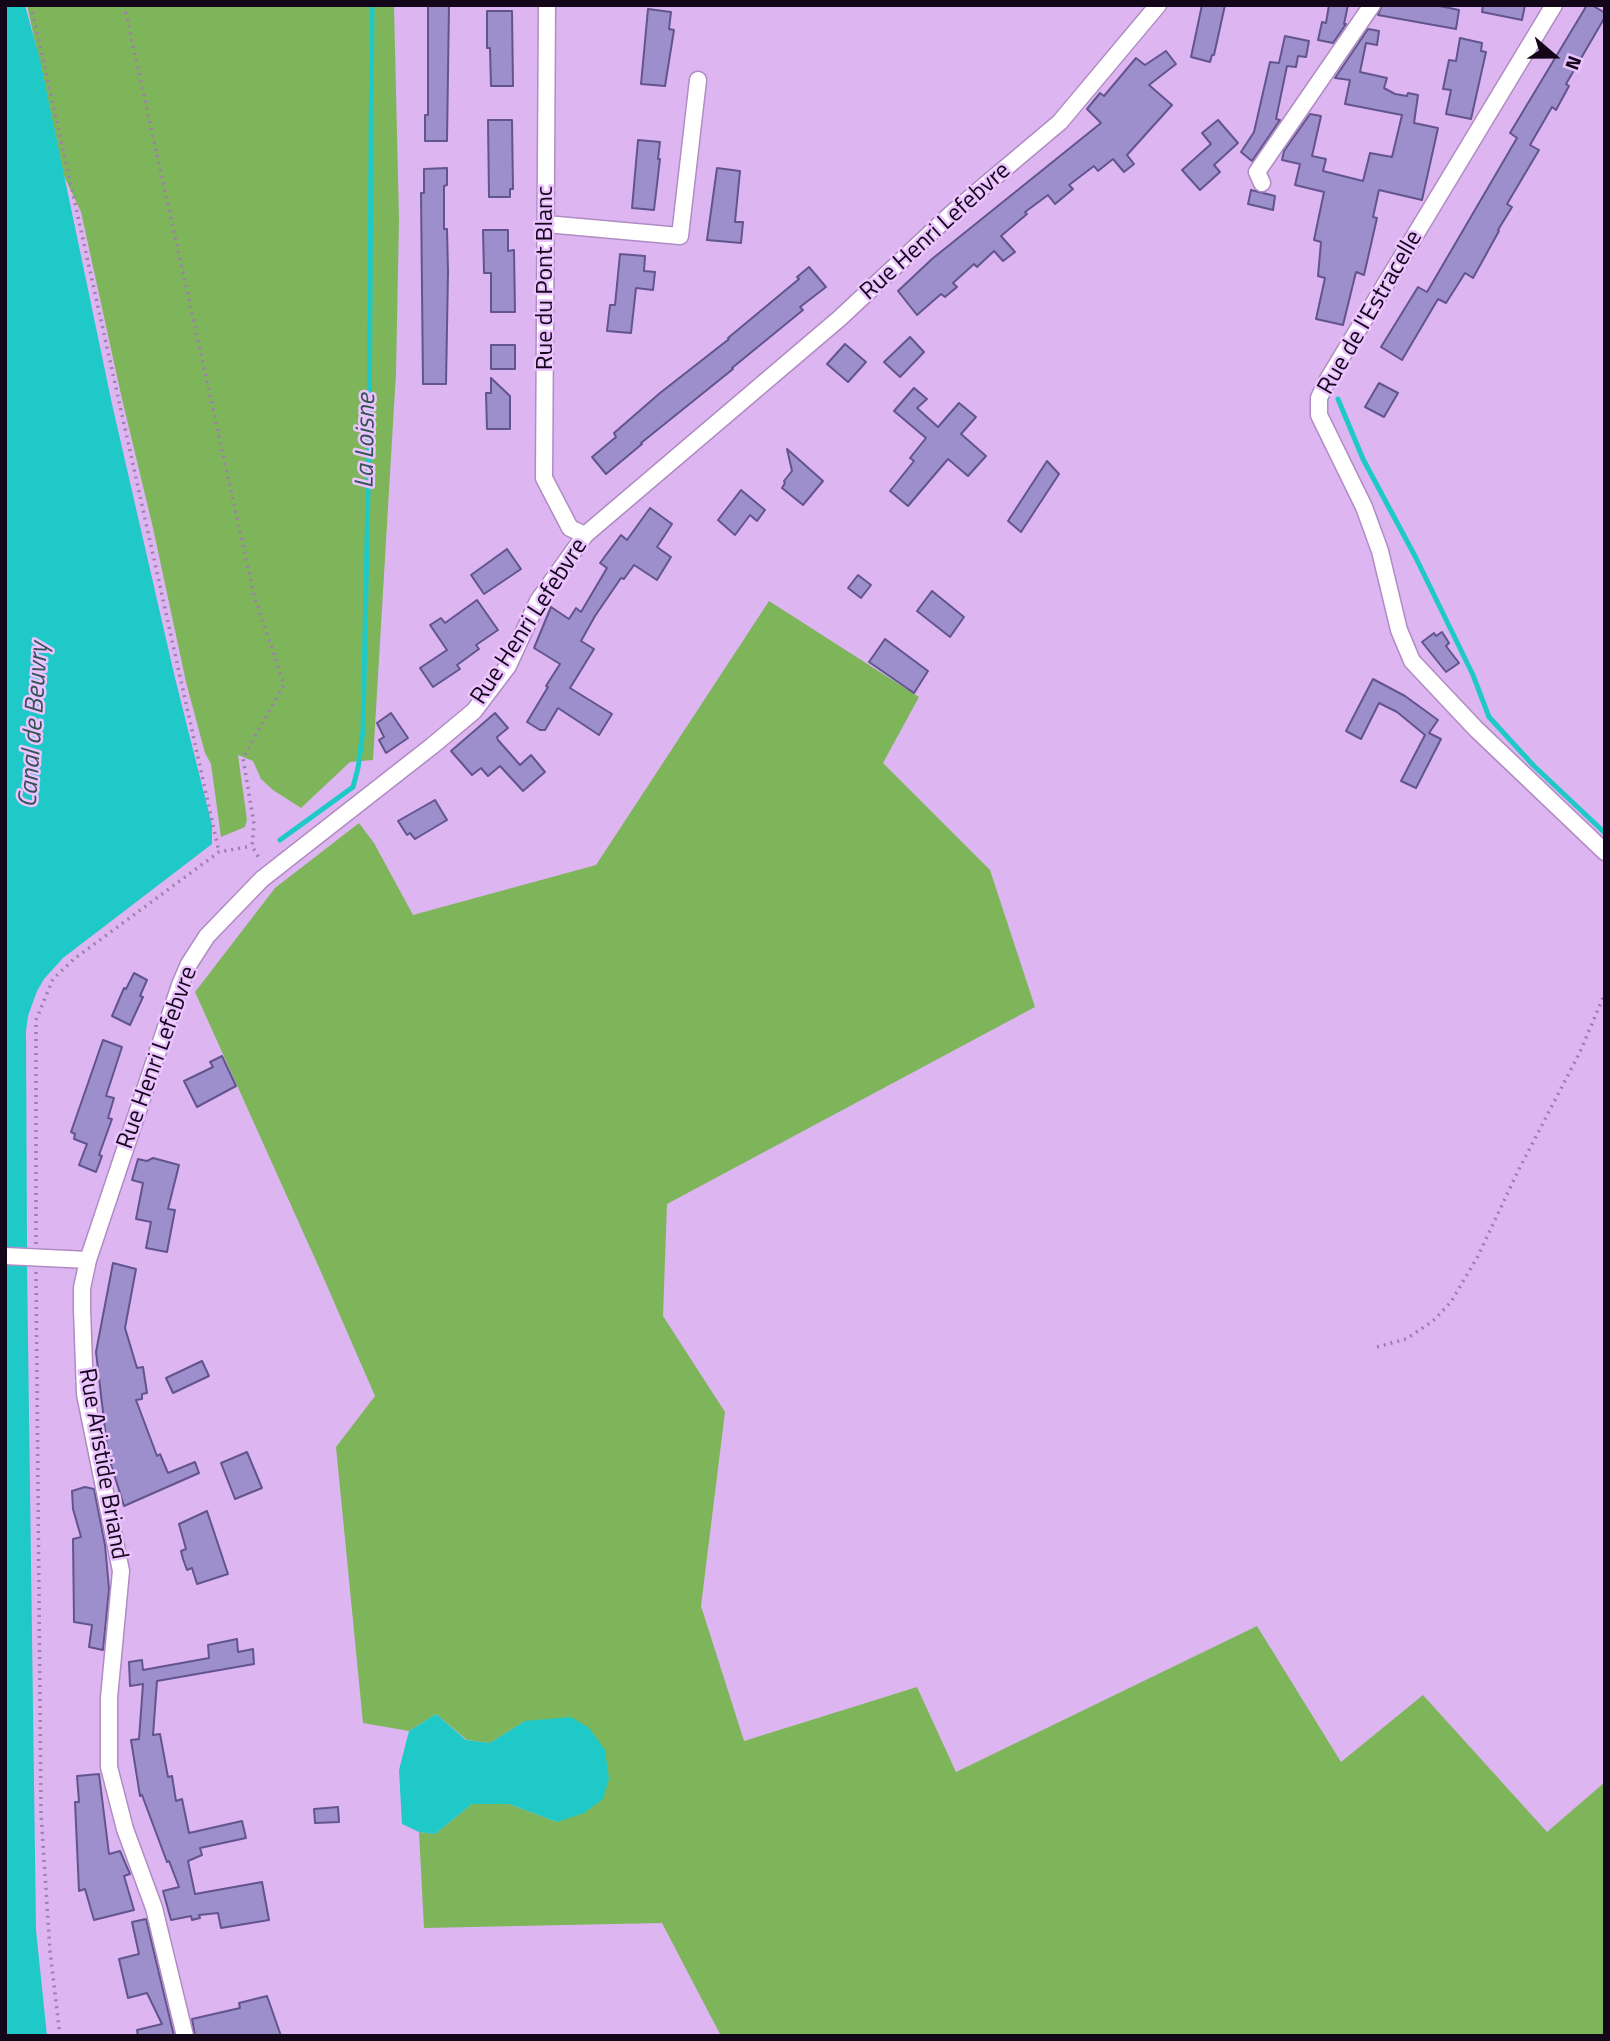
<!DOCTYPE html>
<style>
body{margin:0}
#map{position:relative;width:1610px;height:2041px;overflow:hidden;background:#ddb6f1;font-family:"Titillium Web",sans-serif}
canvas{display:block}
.frame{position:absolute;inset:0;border:7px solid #130619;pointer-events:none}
.north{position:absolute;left:1519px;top:21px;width:70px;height:70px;-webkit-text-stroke:5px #ebc3fe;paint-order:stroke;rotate:110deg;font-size:19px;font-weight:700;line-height:28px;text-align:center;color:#130619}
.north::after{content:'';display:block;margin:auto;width:24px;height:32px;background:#130619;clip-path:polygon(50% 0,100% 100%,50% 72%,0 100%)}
</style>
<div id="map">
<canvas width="1610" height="2041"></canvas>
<div class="frame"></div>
<div class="north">N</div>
</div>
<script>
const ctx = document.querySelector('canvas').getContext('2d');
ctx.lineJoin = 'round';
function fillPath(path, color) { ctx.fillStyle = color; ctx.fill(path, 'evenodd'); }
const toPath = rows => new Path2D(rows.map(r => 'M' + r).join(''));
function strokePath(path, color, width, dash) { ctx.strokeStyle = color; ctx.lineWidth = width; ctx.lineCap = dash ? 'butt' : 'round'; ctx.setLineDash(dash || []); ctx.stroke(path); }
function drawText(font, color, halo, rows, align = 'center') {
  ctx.font = font + ' "Titillium Web",sans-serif'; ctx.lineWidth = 5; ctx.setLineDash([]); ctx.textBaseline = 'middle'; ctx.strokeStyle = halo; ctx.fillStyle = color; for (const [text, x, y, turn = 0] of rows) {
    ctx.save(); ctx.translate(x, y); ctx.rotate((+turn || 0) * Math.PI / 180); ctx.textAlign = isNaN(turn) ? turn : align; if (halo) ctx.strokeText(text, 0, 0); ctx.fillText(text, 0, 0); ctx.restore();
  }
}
fillPath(toPath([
 [27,5,394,5,399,220,396,373,373,760,350,762,301,808,273,790,261,779,253,761,238,755,247,820,245,827,221,837,211,764,205,753,186,682,153,528,122,399,81,212,64,176],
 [769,601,919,697,883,763,990,870,1035,1007,667,1204,663,1316,725,1412,701,1606,744,1741,917,1687,956,1772,1257,1626,1341,1762,1423,1695,1547,1832,1605,1782,1605,2036,721,2036,662,1923,424,1928,419,1832,435,1834,472,1804,509,1804,557,1822,525,1721,490,1743,467,1740,436,1714,409,1731,363,1723,336,1447,375,1396,317,1263,195,992,275,888,359,823,374,843,413,915,596,865]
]), '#7eb55b');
fillPath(toPath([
 [5,5,25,5,40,60,112,404,175,678,212,825,212,844,63,958,44,979,37,991,28,1016,26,1031,27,1248,18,1247,18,1266,27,1266,36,1930,47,2036,6,2036,5,2034],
 [436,1714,466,1740,490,1743,525,1721,571,1717,589,1728,605,1750,609,1779,603,1799,584,1813,557,1822,509,1804,472,1804,435,1834,419,1832,402,1824,399,1770,409,1731]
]), '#1ec9c8');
strokePath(toPath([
 [1338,399,1363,459,1416,558,1473,675,1489,717,1533,765,1605,833],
 [280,840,353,787,358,768,363,731,369,444,372,5]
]), '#1ec9c8', 5);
const building = toPath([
 [428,5,449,5,447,141,425,141,425,115,428,115,428,5],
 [1202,5,1225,5,1214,55,1212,55,1210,62,1191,57,1202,5],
 [1329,5,1348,5,1344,24,1346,24,1333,43,1318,40,1322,22,1326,23,1329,5],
 [1382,5,1435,5,1459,10,1456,29,1378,15,1382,5],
 [1483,5,1525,5,1522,20,1482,12,1483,5],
 [1587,5,1592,5,1605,13,1605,17,1566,84,1569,86,1556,110,1552,107,1530,145,1539,150,1507,204,1512,207,1498,230,1499,231,1473,278,1465,273,1446,303,1438,299,1402,360,1381,347,1418,287,1427,292,1517,138,1510,133,1587,5],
 [648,9,671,12,669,29,674,30,665,86,641,84,648,9],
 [487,11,512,11,513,86,491,86,490,48,487,48,487,11],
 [1368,29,1379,31,1377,45,1366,43,1360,72,1387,78,1384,88,1395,94,1407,96,1408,93,1418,95,1414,123,1438,128,1422,200,1379,190,1373,217,1377,218,1364,275,1356,272,1343,325,1316,319,1325,278,1318,276,1321,242,1314,240,1324,192,1295,185,1300,164,1282,160,1284,151,1310,114,1321,116,1312,156,1326,159,1323,171,1363,181,1370,153,1392,157,1402,115,1345,104,1350,80,1335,78,1368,29],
 [1285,36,1309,41,1306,57,1298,56,1296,67,1287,66,1276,119,1280,120,1252,161,1241,152,1254,132,1270,62,1279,63,1285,36],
 [1460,38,1482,43,1481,51,1486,52,1471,119,1446,114,1451,90,1443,89,1449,60,1456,61,1460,38],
 [1166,51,1176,64,1149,85,1172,105,1127,155,1134,164,1124,172,1113,159,1098,171,1094,166,1069,185,1073,189,1055,204,1048,195,1025,212,1027,214,1001,236,1015,252,1003,261,994,251,977,267,974,264,953,283,957,287,945,297,941,294,917,315,898,291,932,259,1101,123,1087,109,1100,93,1104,96,1136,58,1145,65,1166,51],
 [488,120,512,120,513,189,510,189,510,197,489,197,488,120],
 [1218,120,1238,143,1214,165,1220,172,1200,190,1182,170,1211,144,1202,133,1218,120],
 [638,140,660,142,658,159,660,159,654,210,632,208,638,140],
 [447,168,447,185,444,186,444,229,447,229,448,272,446,384,423,384,421,193,424,193,424,169,447,168],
 [717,168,740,171,735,222,743,222,741,243,707,240,717,168],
 [1251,190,1275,196,1273,210,1248,204,1251,190],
 [483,230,508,230,508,251,514,250,515,312,491,312,491,273,484,273,483,230],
 [620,254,645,256,644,271,655,272,653,290,636,288,631,333,607,331,610,305,615,305,620,254],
 [809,267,826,287,800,307,803,310,732,368,733,369,641,443,642,444,606,474,592,457,616,437,614,433,660,393,729,339,728,338,799,279,797,277,809,267],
 [910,337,924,352,900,377,884,362,910,337],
 [845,344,866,362,848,382,827,364,845,344],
 [491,345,515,345,515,369,491,369,491,345],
 [491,378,510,396,510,429,487,429,486,393,491,393,491,378],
 [1379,383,1398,393,1384,417,1365,407,1379,383],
 [914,388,927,399,917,408,938,427,959,403,976,417,961,434,986,456,968,476,948,459,908,506,890,491,914,461,910,458,926,438,894,411,914,388],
 [787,449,823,481,803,505,782,488,785,483,784,481,792,471,787,449],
 [1047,461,1059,474,1021,532,1008,521,1047,461],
 [741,490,765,510,757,521,750,515,735,535,718,520,741,490],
 [650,508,672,524,657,547,671,557,657,580,634,565,624,579,621,578,595,616,581,641,594,649,570,688,612,714,599,735,558,708,545,730,540,730,527,722,548,687,546,686,560,664,534,648,551,607,569,619,576,608,581,612,607,568,600,563,621,535,627,540,650,508],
 [507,549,521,569,484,594,471,575,507,549],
 [858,575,871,585,861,598,848,588,858,575],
 [932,591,964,617,950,637,917,611,932,591],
 [477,600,498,630,476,645,479,649,457,665,460,669,433,687,420,668,447,650,430,625,441,618,445,623,477,600],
 [1442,632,1449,643,1446,646,1459,663,1446,672,1422,642,1434,633,1436,636,1442,632],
 [885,639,928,671,914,693,869,662,885,639],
 [1373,679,1405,696,1438,720,1429,733,1441,739,1416,788,1401,781,1425,735,1397,712,1379,703,1361,739,1346,731,1373,679],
 [391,713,408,738,386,753,379,740,384,737,377,723,391,713],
 [495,713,508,728,497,737,498,740,520,765,531,755,545,772,523,791,500,766,488,776,481,768,472,775,451,751,495,713],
 [435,800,447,820,415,839,410,833,407,835,398,821,435,800],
 [134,973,147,980,140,996,143,997,130,1025,112,1016,124,988,126,989,134,973],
 [103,1040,122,1047,106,1096,114,1098,108,1118,112,1119,99,1155,102,1156,96,1172,79,1165,87,1144,74,1139,75,1134,71,1132,103,1040],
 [222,1056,236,1086,197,1107,184,1081,213,1067,210,1062,222,1056],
 [153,1158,179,1165,168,1209,175,1210,167,1252,146,1248,151,1222,136,1219,143,1183,132,1180,138,1159,147,1161,153,1158],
 [113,1263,136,1269,125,1328,137,1368,143,1367,147,1393,142,1394,142,1399,136,1400,157,1456,160,1454,168,1473,195,1462,199,1473,124,1506,108,1455,96,1352,113,1263],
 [202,1361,209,1376,173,1393,166,1378,202,1361],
 [247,1452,262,1488,235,1499,221,1463,247,1452],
 [85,1487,94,1489,105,1545,109,1589,103,1650,89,1647,92,1625,74,1622,73,1539,81,1537,73,1509,72,1491,85,1487],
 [207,1511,228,1574,197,1584,192,1568,187,1570,183,1559,181,1551,186,1549,179,1524,207,1511],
 [237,1639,238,1652,253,1649,254,1664,157,1681,153,1735,160,1734,168,1777,172,1776,176,1801,182,1799,189,1833,242,1821,246,1838,200,1848,202,1855,188,1861,195,1894,262,1882,269,1920,221,1928,218,1913,199,1915,200,1918,192,1920,191,1916,171,1920,163,1891,179,1887,169,1861,167,1862,142,1795,140,1796,131,1740,139,1739,143,1684,130,1686,129,1662,142,1660,143,1670,209,1658,208,1645,237,1639],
 [99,1774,109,1854,120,1851,130,1874,124,1876,134,1910,94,1920,85,1889,79,1891,75,1802,79,1802,77,1776,99,1774],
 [338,1807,339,1822,315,1823,314,1809,338,1807],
 [146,1919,174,2036,138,2036,137,2030,162,2024,147,1993,128,1998,119,1959,139,1954,132,1922,146,1919],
 [267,1996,281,2036,195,2036,192,2019,240,2008,239,2003,267,1996]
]);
fillPath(building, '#9d8ecc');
strokePath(building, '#62548d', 2);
const minor = toPath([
 [547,5,544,478,570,528,585,535],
 [1554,5,1327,381,1319,398,1319,415,1364,507,1380,551,1399,630,1412,661,1476,729,1605,852],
 [1262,183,1257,172,1372,5],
 [546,224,680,236,698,80],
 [5,1256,88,1260],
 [185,2036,154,1908,125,1829,109,1767,109,1698,121,1571,85,1394,82,1309,82,1288,88,1260,180,985,189,964,207,936,262,879,432,746,474,711,508,666,538,601,585,535,840,318,951,214,1060,122,1158,5]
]);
strokePath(minor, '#b18bc3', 19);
strokePath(toPath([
 [31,5,219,852],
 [124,5,254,595,284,685,243,758,254,824,252,846,260,860],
 [36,1244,36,1020,53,979,74,959,219,852,252,846],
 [36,1272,41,1813,50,1951,60,2036],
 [1377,1347,1406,1339,1433,1321,1451,1302,1478,1256,1518,1171,1580,1052,1605,993]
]), '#9d7eac', 3.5, [2, 5]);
strokePath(minor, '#fff', 16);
drawText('24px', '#130619', '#ebc3fe', [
 ["Rue Henri Lefebvre",936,232,-42],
 ["Rue du Pont Blanc",546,278,-90],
 ["Rue de l'Estracelle",1371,313,-60],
 ["Rue Henri Lefebvre",530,622,-57],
 ["Rue Henri Lefebvre",158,1058,-70],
 ["Rue Aristide Briand",102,1464,80]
]);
drawText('italic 26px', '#345453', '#ebc3fe', [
 ["La Loisne",367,441,-89],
 ["Canal de Beuvry",35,725,-86]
]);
</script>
